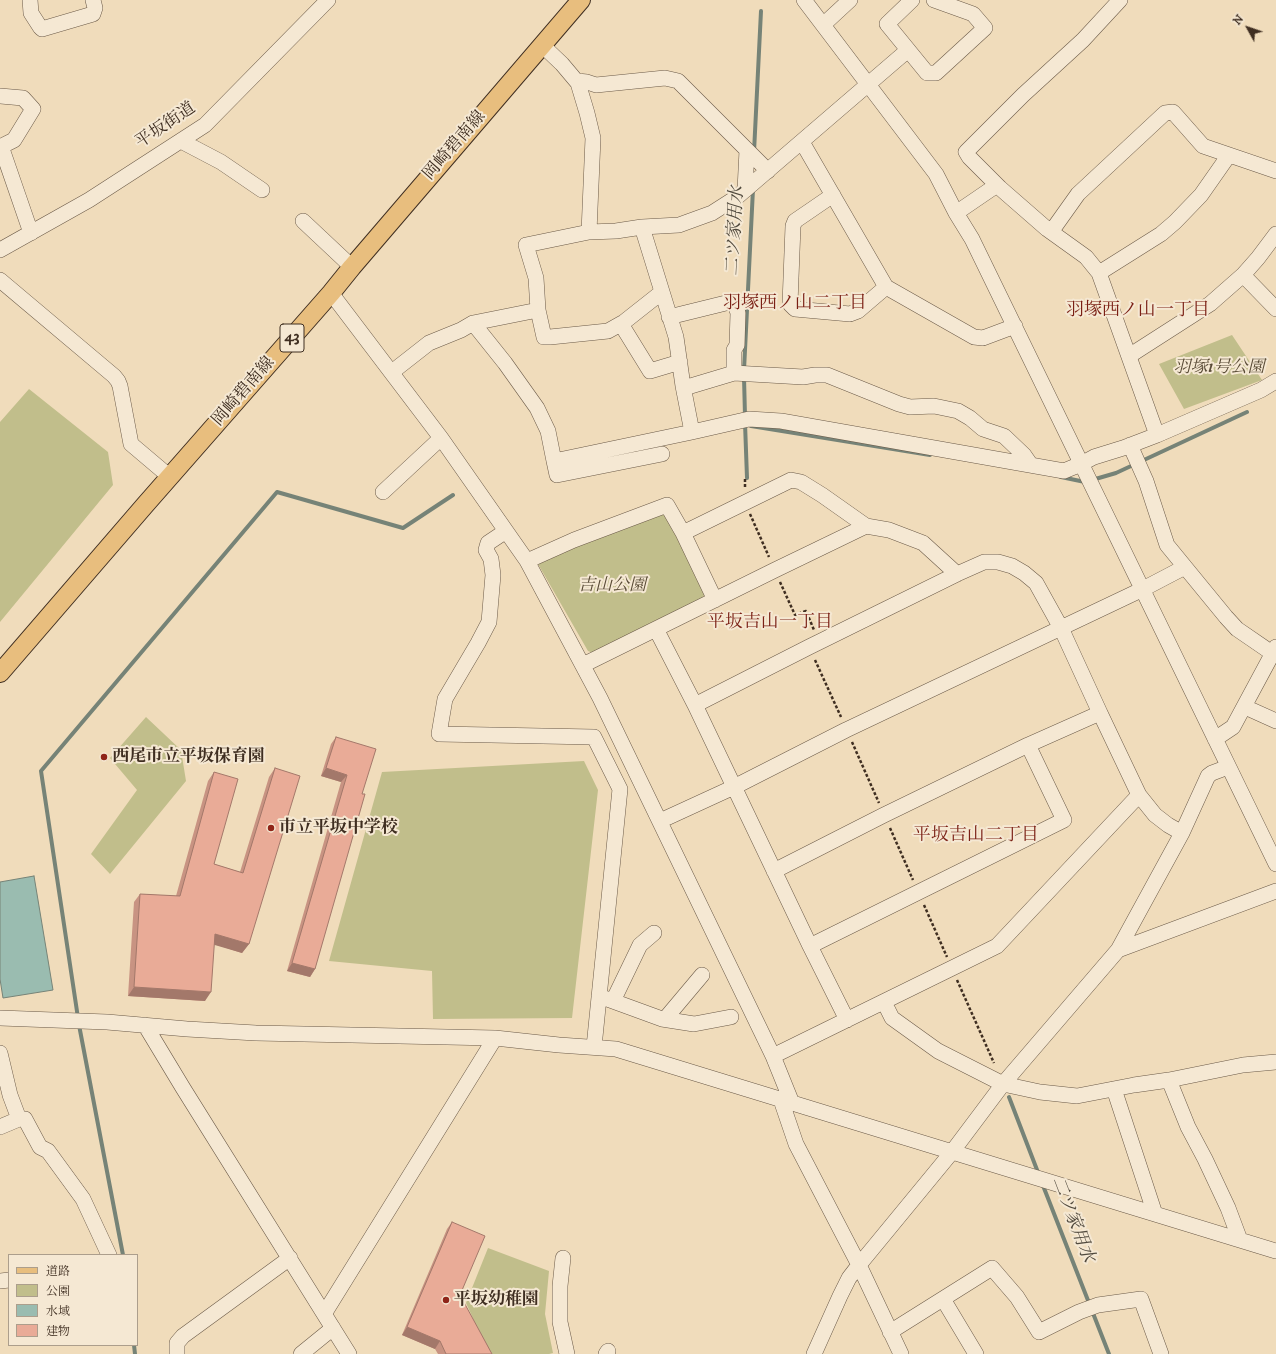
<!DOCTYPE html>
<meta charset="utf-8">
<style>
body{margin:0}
#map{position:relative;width:1276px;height:1354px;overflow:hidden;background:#f0dcbb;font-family:"IM FELL DW Pica","Noto Serif JP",serif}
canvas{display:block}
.legend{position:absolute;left:8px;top:1254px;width:130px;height:92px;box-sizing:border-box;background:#f5e8d3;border:1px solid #ac9e8c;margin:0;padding:5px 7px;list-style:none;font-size:12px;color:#3f2e21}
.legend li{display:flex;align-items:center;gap:8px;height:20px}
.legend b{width:20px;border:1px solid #ac9e8c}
.north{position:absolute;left:1228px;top:8px;width:40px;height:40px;-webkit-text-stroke:3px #f5e8d3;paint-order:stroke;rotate:310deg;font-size:11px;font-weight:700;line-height:16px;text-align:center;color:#3f2e21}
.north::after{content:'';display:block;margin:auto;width:14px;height:18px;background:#3f2e21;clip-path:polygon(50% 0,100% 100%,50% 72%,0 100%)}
</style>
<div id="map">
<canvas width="1276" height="1354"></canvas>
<ul class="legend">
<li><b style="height:5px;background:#e8be7e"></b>道路</li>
<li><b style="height:11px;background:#c1be8b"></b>公園</li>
<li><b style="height:11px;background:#9abcb0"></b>水域</li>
<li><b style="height:11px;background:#e9ab97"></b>建物</li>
</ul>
<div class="north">N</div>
</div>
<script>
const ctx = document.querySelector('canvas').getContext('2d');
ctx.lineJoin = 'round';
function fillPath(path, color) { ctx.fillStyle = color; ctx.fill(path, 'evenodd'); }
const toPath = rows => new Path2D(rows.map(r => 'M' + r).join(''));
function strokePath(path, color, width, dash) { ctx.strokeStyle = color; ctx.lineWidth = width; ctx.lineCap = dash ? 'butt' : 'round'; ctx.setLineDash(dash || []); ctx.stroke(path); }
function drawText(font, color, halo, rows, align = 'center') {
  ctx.font = font + ' "IM FELL DW Pica","Noto Serif JP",serif'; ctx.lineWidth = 4; ctx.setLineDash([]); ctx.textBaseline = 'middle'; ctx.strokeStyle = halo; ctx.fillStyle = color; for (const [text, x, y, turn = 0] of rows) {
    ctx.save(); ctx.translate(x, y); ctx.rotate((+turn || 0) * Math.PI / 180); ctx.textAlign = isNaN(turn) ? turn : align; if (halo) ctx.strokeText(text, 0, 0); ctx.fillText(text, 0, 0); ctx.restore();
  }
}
fillPath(toPath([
 [1232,335,1262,380,1184,409,1159,364],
 [29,389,108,452,113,485,0,622,0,422],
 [666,513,705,593,702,600,593,653,588,651,538,564,541,560],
 [146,717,181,750,186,781,110,874,91,854,137,790,110,758],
 [584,761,598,790,572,1018,433,1019,432,971,329,961,382,772],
 [488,1248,549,1271,545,1314,553,1353,549,1354,489,1354,466,1303]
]), '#c1be8b');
const water = toPath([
 [34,876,53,990,3,998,0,979,0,882,34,876]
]);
fillPath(water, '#9abcb0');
strokePath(water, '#768377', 1);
strokePath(toPath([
 [754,152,761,11],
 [744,370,753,189],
 [744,377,745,416],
 [745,423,747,478],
 [751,426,930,455],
 [1061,477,1085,482],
 [1092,480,1116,473,1247,412],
 [78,1018,41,771,277,492,403,528,453,495],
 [79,1025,123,1255],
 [1009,1097,1039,1175],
 [1042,1183,1109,1354],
 [134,1345,135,1354]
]), '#768377', 4);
const minor = toPath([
 [30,0,31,13,40,27,42,29,93,14,95,8,93,0],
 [804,0,936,174,956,213,972,239,1276,864],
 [912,0,887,24,927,73,936,73,985,28,973,14,934,0],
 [1120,0,1083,40,1023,95,966,152,969,157,1000,188,1047,229,1086,257,1099,273,1157,435],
 [823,25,850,0],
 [542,45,562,64,578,83,587,113,593,138,589,232],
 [577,81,587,82,596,85,665,78,678,81,768,171],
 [0,96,23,98,33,109,14,140,0,147],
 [181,141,221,162,262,190],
 [802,142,886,287,974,337,983,338,1015,326],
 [1,146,31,233],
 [745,190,747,150],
 [833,195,795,221,793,226,790,304,795,309,850,314,858,311,886,287],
 [956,213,997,185],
 [303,221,352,267],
 [642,227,676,337,683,386,692,432],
 [1051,232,1078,194,1165,113,1173,112,1203,146,1276,171],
 [0,250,89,200,205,125,328,0],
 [1099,273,1161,234,1175,222,1201,195,1229,155],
 [1243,275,1276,309],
 [0,280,114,376,118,381,120,386,131,444,170,477],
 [331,293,441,438,527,561,600,698,773,1056,792,1103],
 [538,310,544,337,550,337,608,331,624,322,662,292],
 [669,317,734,301,738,313,737,345,734,350,734,373,684,388],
 [473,323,505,363,537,408,548,431,554,461,692,432,749,419,781,421,1064,471,1081,464,1094,457,1123,448,1157,435,1261,390,1276,381],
 [621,324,650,371,680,362],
 [1129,356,1210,304,1243,275,1258,258,1276,234],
 [392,372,429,343,461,330,473,323,538,310,536,278,526,245,589,232,616,231,642,227,679,225,712,213,737,197,908,50],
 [734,373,803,377,815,375,827,375,899,404,910,407,934,406,958,411,970,418,983,429,1004,436,1024,455,1031,465],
 [1130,445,1146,481,1167,545,1226,617,1237,629,1272,653],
 [554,461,557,475,662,454],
 [383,492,441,438],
 [506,531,488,543,486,550,491,559,493,575,489,622,478,643,445,699,439,734,594,737,620,789,594,1047],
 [683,533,791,480,801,482,822,495,866,526,889,530,923,543,957,574],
 [527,561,574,540,667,505,683,533,715,600],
 [656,629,695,705,810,946,1064,820,1028,745],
 [583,665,775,570,866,526],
 [695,705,809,647,957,574,984,562,998,562,1012,566,1024,573,1036,583,1061,628,1100,713,1028,745,884,815,774,871],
 [1245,707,1276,721],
 [1215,739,1233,727,1276,647],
 [1139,795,1155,815,1168,825,1182,833],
 [660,821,734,787,846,730,1143,589,1185,567],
 [810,946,847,1020],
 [1118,950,1276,891],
 [599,996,662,1019,694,1024,731,1017],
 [613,1001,640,945,654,933],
 [884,1002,892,1018,938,1051,1003,1084,1040,1092,1077,1096,1134,1085,1169,1080,1188,1127,1205,1159,1228,1208,1240,1240],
 [0,1018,107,1022,187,1029,256,1033,495,1038,559,1045,616,1049,1276,1251],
 [665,1019,702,975],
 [145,1025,183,1088,349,1354],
 [0,1053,10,1095,19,1119],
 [773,1056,997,946,1139,795,1100,713],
 [1169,1080,1243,1065,1276,1062],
 [1114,1089,1155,1214],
 [781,1100,796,1144,859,1265,901,1354],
 [0,1127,19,1119,25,1119,40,1147,48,1151,83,1199,109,1255],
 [563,1258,560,1286,560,1322,567,1354],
 [0,1281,9,1280],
 [943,1299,976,1354],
 [324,1314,495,1038],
 [890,1332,992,1268,1017,1297,1039,1332,1079,1312,1098,1305,1141,1299,1161,1354],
 [177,1354,177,1343,183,1336,290,1258],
 [301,1354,333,1328],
 [606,1354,608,1351],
 [814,1354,840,1296,849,1278,859,1265,952,1152,1003,1084,1118,950,1182,833,1208,776,1212,773,1228,767]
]);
const major = toPath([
 [0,673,145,505,331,293,352,267,581,0]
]);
strokePath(minor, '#6b5a48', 16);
strokePath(major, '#3f2e21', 20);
strokePath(toPath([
 [745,479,745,488],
 [750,514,769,557],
 [780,582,795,615,806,611,814,630],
 [815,660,841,717],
 [852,742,879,803],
 [890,828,913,880],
 [924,905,947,957],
 [957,980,994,1063]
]), '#3f2e21', 2.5, [3, 2]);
strokePath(minor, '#f5e8d3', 15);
strokePath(major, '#e8be7e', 18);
fillPath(toPath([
 [336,737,362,794,315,969,310,977,287,971,341,782,321,776,331,744],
 [275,768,249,944,242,953,214,944,205,1001,128,996,134,902,140,894,176,896,208,781,214,772,214,864,240,872,269,777],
 [452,1222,460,1295,492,1354,438,1354,435,1349,402,1335,447,1229]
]), '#c89382');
fillPath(toPath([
 [326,768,347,775,341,782,321,776],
 [215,934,249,944,242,953,208,943],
 [292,963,315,969,310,977,287,971],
 [134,987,211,992,205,1001,128,996],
 [407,1327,440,1341,435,1349,402,1335]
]), '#a3786a');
const building = toPath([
 [336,737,376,749,362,794,365,794,315,969,292,963,347,775,326,768,336,737],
 [275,768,300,776,249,944,215,934,211,992,134,987,140,894,180,896,214,772,238,779,214,864,243,873,275,768],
 [452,1222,485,1236,460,1295,492,1354,446,1354,440,1341,407,1327,452,1222]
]);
fillPath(building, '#e9ab97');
strokePath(building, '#a3786a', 1);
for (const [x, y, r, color] of [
 [104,757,4,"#8f2418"],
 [271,828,4,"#8f2418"],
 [446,1300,4,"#8f2418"]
]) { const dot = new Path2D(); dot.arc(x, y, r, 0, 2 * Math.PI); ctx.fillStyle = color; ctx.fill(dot); strokePath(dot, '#f5e8d3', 1.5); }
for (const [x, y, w] of [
 [292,338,24]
]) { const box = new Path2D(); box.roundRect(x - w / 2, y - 14, w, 28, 3); ctx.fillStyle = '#f5e8d3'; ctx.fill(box); strokePath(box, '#3f2e21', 1); }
drawText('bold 16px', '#3f2e21', null, [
 ["43",292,338]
]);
drawText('17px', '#3f2e21', '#f5e8d3', [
 ["平坂街道",166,126,-34],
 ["岡崎碧南線",455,146,-49],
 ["岡崎碧南線",244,392,-49]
]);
drawText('italic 17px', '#594b36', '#f5e8d3', [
 ["羽塚1号公園",1219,368],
 ["吉山公園",612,586]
]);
drawText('bold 17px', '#3f2e21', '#f5e8d3', [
 ["西尾市立平坂保育園",112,757],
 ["市立平坂中学校",279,828],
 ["平坂幼稚園",454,1300]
], 'left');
drawText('italic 18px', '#514a3e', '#f5e8d3', [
 ["二ツ家用水",736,231,-87],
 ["二ツ家用水",1072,1220,69]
]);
drawText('18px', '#7a1f14', '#f5e8d3', [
 ["羽塚西ノ山二丁目",795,304],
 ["羽塚西ノ山一丁目",1138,311],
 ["平坂吉山一丁目",770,623],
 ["平坂吉山二丁目",976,836]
]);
</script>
